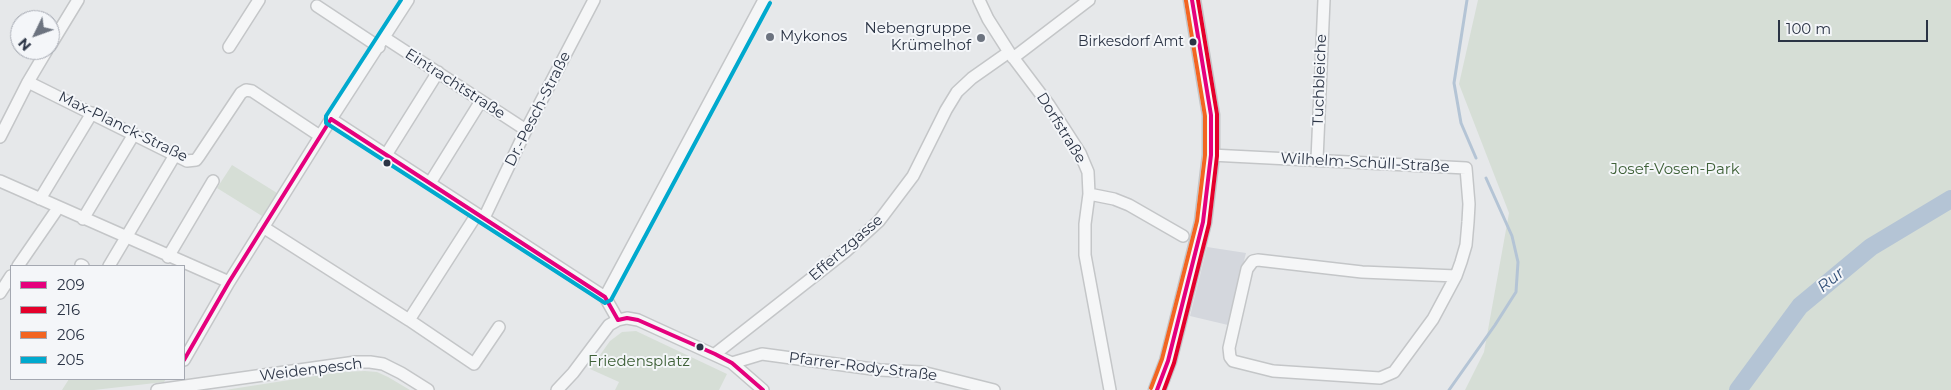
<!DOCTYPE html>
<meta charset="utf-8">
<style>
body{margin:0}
#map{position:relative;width:1951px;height:390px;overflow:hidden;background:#e6e8ea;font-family:Montserrat,sans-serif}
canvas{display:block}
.legend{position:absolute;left:10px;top:265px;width:175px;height:115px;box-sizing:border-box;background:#f4f6f9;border:1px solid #a4a8b1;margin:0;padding:6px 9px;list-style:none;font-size:15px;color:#2b3445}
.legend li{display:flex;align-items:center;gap:10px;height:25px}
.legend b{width:25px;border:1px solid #a4a8b1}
.north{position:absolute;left:10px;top:10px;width:50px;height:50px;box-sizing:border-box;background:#f4f6f9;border:1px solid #a4a8b1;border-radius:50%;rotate:228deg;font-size:14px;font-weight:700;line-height:20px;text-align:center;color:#2b3445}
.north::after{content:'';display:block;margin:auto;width:18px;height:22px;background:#6c737f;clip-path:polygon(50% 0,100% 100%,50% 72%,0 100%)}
.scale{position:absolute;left:1778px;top:20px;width:150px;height:22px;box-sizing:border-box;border:2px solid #2b3445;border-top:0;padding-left:6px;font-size:15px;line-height:18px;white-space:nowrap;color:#2b3445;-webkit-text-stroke:4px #f4f6f9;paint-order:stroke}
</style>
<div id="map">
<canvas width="1951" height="390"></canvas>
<ul class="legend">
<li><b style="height:6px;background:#e5007d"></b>209</li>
<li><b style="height:6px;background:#e4002b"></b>216</li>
<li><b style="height:6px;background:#f26522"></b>206</li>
<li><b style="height:6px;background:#00a9ce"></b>205</li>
</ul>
<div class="north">N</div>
<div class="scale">100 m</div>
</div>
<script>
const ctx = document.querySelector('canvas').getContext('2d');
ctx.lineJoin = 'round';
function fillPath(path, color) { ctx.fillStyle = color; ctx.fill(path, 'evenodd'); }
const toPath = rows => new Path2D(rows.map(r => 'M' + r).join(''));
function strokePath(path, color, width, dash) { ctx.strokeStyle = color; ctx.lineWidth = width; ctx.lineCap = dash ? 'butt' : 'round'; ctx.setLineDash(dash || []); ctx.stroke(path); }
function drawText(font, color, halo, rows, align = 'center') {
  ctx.font = font + ' Montserrat,sans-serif'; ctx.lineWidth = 4; ctx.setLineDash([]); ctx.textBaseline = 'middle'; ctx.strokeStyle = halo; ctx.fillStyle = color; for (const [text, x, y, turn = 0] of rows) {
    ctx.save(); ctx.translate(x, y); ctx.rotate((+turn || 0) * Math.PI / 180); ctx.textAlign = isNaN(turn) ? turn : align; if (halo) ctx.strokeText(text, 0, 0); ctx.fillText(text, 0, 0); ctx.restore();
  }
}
fillPath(toPath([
 [1207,247,1246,253,1228,325,1190,316]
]), '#d4d7dd');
fillPath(toPath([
 [1478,0,1951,0,1951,390,1465,390,1484,352,1509,213,1459,84],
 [232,165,277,193,262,216,217,188],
 [636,331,727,374,719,390,615,390,619,382,590,369,610,341,622,332],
 [365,371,377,372,388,377,410,390,225,390,341,372],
 [69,379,166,379,164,382,94,390,62,390]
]), '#d6ded6');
strokePath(toPath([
 [1467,0,1454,83,1461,123,1476,158],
 [1449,390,1495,325,1516,292,1518,262,1512,236,1486,178]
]), '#b4c4d5', 3);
strokePath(toPath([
 [1738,390,1800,306,1871,247,1951,199]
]), '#b4c4d5', 18);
const street = toPath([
 [979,0,988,19,1009,52,1049,105,1080,153,1088,172,1089,194,1085,224,1085,255,1110,390],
 [317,6,379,47],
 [385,38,526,130],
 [50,46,78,0],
 [229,47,259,0],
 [1013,58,1089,0],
 [28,82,187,161,196,160,199,156,241,93,246,90,252,91,320,136],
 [331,119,605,297,618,320],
 [0,137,28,82,47,50],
 [386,155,438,72],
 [1211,155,1466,168,1469,204,1468,222,1466,245,1461,262,1456,276,1433,319,1394,372,1380,378,1273,371,1233,361,1230,357,1229,348,1247,269,1253,261,1258,260,1362,272,1456,276],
 [1317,160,1324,0],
 [0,181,229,282],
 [430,183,481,101],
 [1089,194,1114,199,1129,205,1183,236],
 [40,199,92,113],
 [477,214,409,320,474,364,499,327],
 [484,218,526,130,594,0],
 [83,219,134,134],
 [263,227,409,320],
 [168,257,213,181],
 [81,265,83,266],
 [18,266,58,208],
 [109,266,175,155],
 [0,293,11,276],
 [605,297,764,0],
 [715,354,845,252,879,221,913,176,946,110,957,92,972,78,1009,52],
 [184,360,229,282,331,119,408,0],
 [732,363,762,354,880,370,922,372,994,390],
 [157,390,356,362,370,362,383,364,401,373,428,390],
 [557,390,573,373,609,325,618,320,627,318,638,320,732,363,763,390]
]);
const secondary = toPath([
 [1157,390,1168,361,1203,222,1211,155,1211,115,1192,0]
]);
strokePath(street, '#c4c6c8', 14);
strokePath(secondary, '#c4c6c8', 19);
strokePath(street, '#f5f6f7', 11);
strokePath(secondary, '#f8f8f8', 16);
strokePath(toPath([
 [331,119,605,297,618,320],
 [618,320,627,318,638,320,715,354,732,363,763,390],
 [184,360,229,282,331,119],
 [1157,390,1168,361,1203,222,1211,155,1211,115,1192,0]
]), '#e5007d', 4);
strokePath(toPath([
 [1164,390,1174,363,1209,224,1217,156,1217,114,1198,0]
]), '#e4002b', 4);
strokePath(toPath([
 [1151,388,1162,359,1197,221,1205,155,1205,116,1186,1]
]), '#f26522', 4);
strokePath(toPath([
 [401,0,326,116,326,123,605,303,611,300,770,3]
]), '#00a9ce', 4);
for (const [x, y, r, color] of [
 [770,37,5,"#6c737f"],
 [981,38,5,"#6c737f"],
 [1193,42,4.5,"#2b3445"],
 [387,163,4.5,"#2b3445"],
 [700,347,4.5,"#2b3445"]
]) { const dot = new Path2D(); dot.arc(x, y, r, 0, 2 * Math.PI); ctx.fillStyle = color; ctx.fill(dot); strokePath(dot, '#f4f6f9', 2); }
drawText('14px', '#2b3445', '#f4f6f9', [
 ["Birkesdorf Amt",1184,42]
], 'right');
drawText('15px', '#2b3445', '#f4f6f9', [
 ["Nebengruppe",971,29],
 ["Krümelhof",971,46],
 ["Mykonos",780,37,"left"]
], 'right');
drawText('15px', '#2b3445', '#f4f6f9', [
 ["Tuchbleiche",1320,80,-88],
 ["Eintrachtstraße",455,84,33],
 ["Dr.-Pesch-Straße",538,109,-63],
 ["Max-Planck-Straße",123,127,26],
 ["Dorfstraße",1061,128,58],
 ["Wilhelm-Schüll-Straße",1365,163,3],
 ["Effertzgasse",846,248,-41],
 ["Pfarrer-Rody-Straße",863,367,7],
 ["Weidenpesch",311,370,-7]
]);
drawText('15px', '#3f6138', '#f4f6f9', [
 ["Josef-Vosen-Park",1675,170],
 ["Friedensplatz",639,362]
]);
drawText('italic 16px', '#34527a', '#f4f6f9', [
 ["Rur",1831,280,-39]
]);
</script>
